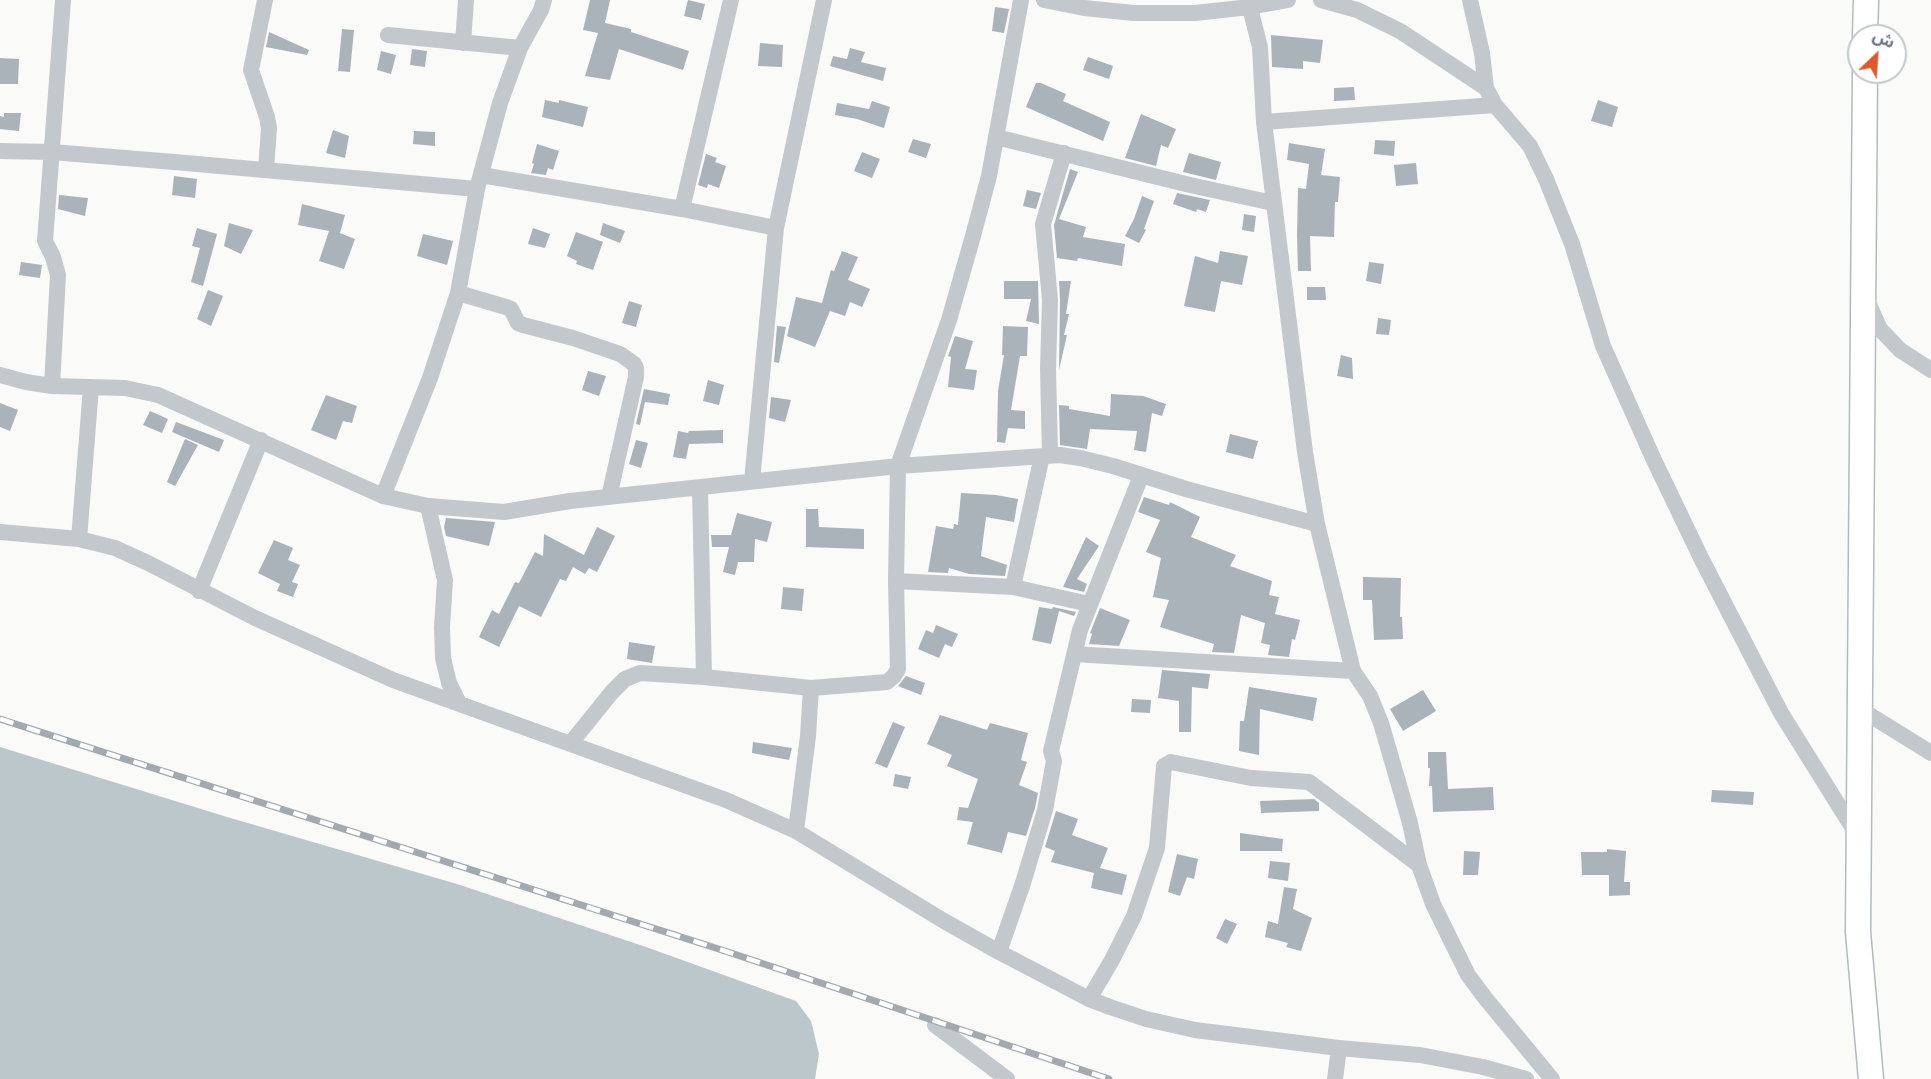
<!DOCTYPE html>
<meta charset="utf-8">
<style>
body{margin:0}
#map{position:relative;width:1931px;height:1079px;overflow:hidden;background:#fafaf8;font-family:"Alegreya Sans","Noto Sans Arabic",sans-serif}
canvas{display:block}
.north{position:absolute;left:1847px;top:24px;width:60px;height:60px;box-sizing:border-box;background:#fff;border:2px solid #c1c8cd;border-radius:50%;rotate:25deg;font-size:16px;font-weight:700;line-height:24px;text-align:center;color:#657683}
.north::after{content:'';display:block;margin:auto;width:21px;height:27px;background:#e4572e;clip-path:polygon(50% 0,100% 100%,50% 72%,0 100%)}
</style>
<div id="map">
<canvas width="1931" height="1079"></canvas>
<div class="north">ش</div>
</div>
<script>
const ctx = document.querySelector('canvas').getContext('2d');
ctx.lineJoin = 'round';
function fillPath(path, color) { ctx.fillStyle = color; ctx.fill(path, 'evenodd'); }
const toPath = rows => new Path2D(rows.map(r => 'M' + r).join(''));
function strokePath(path, color, width, dash) { ctx.strokeStyle = color; ctx.lineWidth = width; ctx.lineCap = dash ? 'butt' : 'round'; ctx.setLineDash(dash || []); ctx.stroke(path); }
fillPath(toPath([
 [0,747,227,817,457,884,646,947,796,1001,811,1021,819,1054,815,1079,0,1079]
]), '#bbc7cb');
fillPath(toPath([
 [590,0,610,0,605,23,631,29,631,32,689,51,683,70,619,49,610,80,585,76,598,33,583,30],
 [688,0,705,4,701,20,684,16],
 [995,7,1009,9,1004,33,992,31],
 [342,29,354,30,350,72,338,71],
 [269,32,309,50,307,55,266,47],
 [1271,35,1323,40,1320,63,1303,61,1303,69,1272,67],
 [760,43,783,45,782,67,758,66],
 [850,48,865,52,861,62,886,68,883,81,830,66,833,56,847,59],
 [412,49,427,51,425,67,410,65],
 [381,51,396,55,391,74,377,70],
 [1088,57,1113,66,1109,79,1083,70],
 [0,58,19,59,18,84,0,84],
 [1036,83,1041,83,1066,94,1063,101,1110,122,1103,141,1026,107],
 [1354,87,1355,100,1334,101,1334,88],
 [545,100,559,103,559,100,588,107,583,127,542,117],
 [1598,100,1618,107,1612,127,1591,121],
 [872,101,890,107,884,128,857,119,835,115,837,103,869,109],
 [4,113,21,113,19,131,0,129,0,116,4,117],
 [1141,114,1176,129,1168,148,1161,145,1156,166,1125,158],
 [333,130,349,136,345,158,326,153],
 [414,131,435,132,435,146,413,144],
 [913,139,931,144,926,158,908,152],
 [1375,140,1395,141,1394,156,1374,154],
 [1289,143,1325,149,1321,175,1340,177,1338,202,1335,202,1334,237,1310,236,1311,271,1298,271,1297,235,1298,188,1306,189,1309,164,1287,160],
 [537,144,559,151,553,170,548,168,546,175,531,173,534,164,532,163],
 [862,152,880,159,872,178,854,171],
 [1189,153,1221,162,1216,180,1183,172],
 [706,154,717,158,715,162,726,166,719,188,708,184,707,188,698,185],
 [1416,163,1418,184,1396,186,1394,165],
 [1070,169,1078,172,1059,219,1086,227,1083,237,1125,244,1122,266,1078,258,1077,261,1057,258,1054,225],
 [174,176,197,179,195,198,172,195],
 [1027,190,1041,193,1036,209,1023,206],
 [1177,193,1210,200,1206,212,1197,209,1196,212,1173,204],
 [59,195,88,198,85,216,58,209],
 [1142,196,1154,201,1144,229,1146,230,1139,243,1125,236,1134,219],
 [302,204,345,215,340,233,337,232,355,239,344,269,319,261,329,231,298,225],
 [1244,214,1256,216,1254,232,1242,230],
 [229,223,253,230,241,254,224,246],
 [603,223,625,231,620,243,600,235],
 [197,228,217,234,203,286,191,282,200,248,192,246],
 [533,228,550,234,545,248,528,244],
 [576,232,603,242,593,270,576,264,577,261,567,256],
 [423,234,453,241,447,265,417,256],
 [842,251,858,257,848,280,870,289,862,307,850,302,845,316,830,311,815,347,787,336,796,297,822,303,831,270,834,271],
 [1220,251,1248,256,1242,285,1221,281,1215,312,1184,306,1195,256,1218,263],
 [21,262,42,265,40,278,19,275],
 [1369,262,1384,264,1381,284,1366,281],
 [1004,281,1038,281,1039,324,1026,321,1031,299,1004,299],
 [1059,281,1071,281,1066,314,1069,314,1064,335,1067,335,1059,370,1060,300],
 [1307,287,1325,287,1326,300,1307,300],
 [208,290,223,296,211,326,197,319],
 [629,301,642,305,636,327,622,323],
 [1378,318,1391,320,1389,335,1376,334],
 [777,326,786,327,779,363,774,362],
 [1003,326,1028,327,1027,356,1020,356,1011,410,1025,411,1025,429,1008,428,1005,443,997,442,998,391,1004,355,1002,355],
 [955,336,973,341,965,369,977,370,974,390,948,387,951,357,948,356],
 [1341,355,1352,358,1353,379,1337,376],
 [588,371,606,376,599,396,582,390],
 [708,380,724,385,719,405,703,401],
 [644,389,670,394,668,405,645,402,640,425,636,424],
 [1111,394,1143,396,1166,404,1162,416,1152,413,1146,452,1134,450,1137,431,1090,429,1087,449,1060,445,1059,405,1069,406,1069,409,1110,416],
 [326,395,357,406,352,423,343,421,336,440,311,430],
 [771,397,791,400,785,422,769,418],
 [0,403,18,410,10,431,0,427],
 [150,411,168,419,162,433,143,425],
 [176,422,224,440,219,452,172,432],
 [723,430,723,443,689,444,686,459,673,457,678,431,688,433,689,431],
 [1230,434,1258,441,1253,459,1226,452],
 [185,439,198,445,175,486,167,482],
 [636,440,648,443,641,468,629,464],
 [961,493,996,495,1018,499,1014,522,986,517,981,556,1007,565,1005,576,969,574,949,568,948,573,928,572,936,526,953,529,954,524,958,525],
 [1144,497,1169,505,1170,502,1200,517,1191,537,1236,555,1230,566,1272,581,1269,595,1279,597,1275,614,1300,620,1295,640,1292,639,1289,657,1268,655,1270,645,1261,643,1265,623,1241,615,1234,653,1212,652,1214,644,1160,627,1169,600,1153,597,1161,558,1146,552,1160,520,1138,512],
 [806,509,818,509,819,527,864,529,864,549,806,547],
 [737,513,772,522,767,542,755,539,754,562,738,562,735,575,723,572,729,547,712,547,711,535,731,535],
 [446,518,495,522,489,546,446,536,444,527],
 [597,527,615,536,597,572,589,568,585,574,573,567,566,581,560,579,541,617,519,606,499,647,479,637,492,610,499,614,515,582,519,583,535,552,543,556,544,534,584,555],
 [1086,537,1099,546,1077,579,1087,584,1084,592,1063,587],
 [274,540,293,548,288,560,300,565,292,582,298,584,293,597,277,591,280,584,258,573],
 [1363,577,1401,578,1400,617,1402,617,1403,639,1374,640,1372,600,1363,600],
 [783,587,804,589,802,611,781,609],
 [1039,607,1052,609,1053,607,1076,612,1074,616,1059,611,1051,644,1032,640],
 [1100,608,1130,620,1119,646,1089,644,1092,634,1090,633],
 [936,625,958,634,952,647,945,644,939,658,918,649,926,630,933,633],
 [629,642,655,646,652,663,627,659],
 [1162,670,1210,674,1208,689,1192,687,1191,732,1179,732,1179,701,1158,698],
 [906,676,925,683,921,695,898,686],
 [1249,687,1317,698,1313,721,1260,709,1259,755,1239,751,1240,721,1244,721],
 [1423,690,1436,711,1403,731,1390,709],
 [1132,699,1151,700,1150,713,1131,712],
 [940,715,987,730,990,723,1028,733,1021,760,1027,762,1019,785,1038,793,1035,808,1026,836,1008,832,1002,853,967,844,973,822,957,820,959,807,968,808,978,779,947,766,952,755,927,744],
 [893,722,905,727,887,768,875,763],
 [753,742,792,748,789,760,752,753],
 [1428,752,1446,752,1448,789,1493,787,1494,810,1433,812,1432,786,1429,786,1430,768,1428,768],
 [895,774,911,777,908,789,893,786],
 [1712,790,1754,792,1753,805,1711,802],
 [1314,799,1319,803,1319,811,1261,813,1260,801],
 [1056,811,1078,819,1072,835,1108,848,1100,868,1127,875,1122,895,1091,888,1094,873,1051,862,1055,851,1045,847],
 [1240,833,1283,839,1282,851,1240,851],
 [1607,849,1626,851,1624,882,1630,882,1630,895,1609,896,1609,875,1582,875,1581,852,1607,852],
 [1464,851,1480,852,1478,875,1463,875],
 [1177,854,1198,859,1194,879,1187,877,1180,896,1168,892],
 [1270,861,1290,863,1288,881,1268,878],
 [1284,887,1297,889,1293,909,1312,918,1301,951,1286,947,1288,943,1265,937,1268,921,1278,924],
 [1225,919,1237,924,1227,944,1216,938]
]), '#aab3b9');
const secondary = toPath([
 [1865,36,1866,0],
 [1865,72,1858,932,1871,1079]
]);
strokePath(secondary, '#b3babf', 27);
strokePath(toPath([
 [265,0,251,70,267,117,269,128,266,170],
 [1044,0,1084,8,1134,13,1195,13,1250,7,1288,0],
 [1248,0,1260,47,1264,122,1305,452,1317,524,1353,671,1370,696,1381,723,1410,823,1419,865,1433,904,1468,975,1486,999,1552,1079],
 [1321,0,1357,10,1400,31,1486,88],
 [1470,0,1482,53,1486,88,1495,105,1530,146,1546,179,1572,244,1603,346,1653,458,1702,560,1781,713,1859,838],
 [388,35,520,48],
 [463,43,466,0],
 [1264,122,1495,105],
 [996,137,1190,185,1273,203],
 [0,151,52,152,186,163,477,189],
 [481,175,682,209,776,228],
 [682,209,731,0],
 [458,293,506,307,511,309,518,323,523,325,573,338,620,354,634,364,636,368,636,377,609,497],
 [1866,298,1880,329,1900,350,1931,370],
 [0,375,26,382,52,386,125,388,158,395,383,496,428,506,504,512,570,501,898,466,1060,455,1080,458,1113,466,1186,489,1317,524],
 [52,386,58,275,53,257,45,241,63,0],
 [1050,455,1048,369,1050,300,1043,224,1064,153],
 [752,481,776,228,824,0],
 [700,488,704,677],
 [383,496,430,378,458,293,477,189,500,103,520,48,541,10,544,0],
 [428,506,445,580,442,627,443,658,449,683,459,703],
 [0,532,79,539,115,548,148,563,255,618,393,680,726,800,796,831,944,921,999,952,1089,999,1110,1007,1146,1019,1195,1030,1339,1048,1420,1055,1483,1067,1526,1079],
 [79,539,91,387],
 [896,581,1013,587,1089,604],
 [1013,587,1042,456],
 [199,591,261,440],
 [1074,654,1353,671],
 [1860,709,1931,753],
 [570,744,612,692,625,679,640,673,704,677,811,688,887,682,894,676,898,669,896,581,898,466,949,320,973,236,989,176,1021,0],
 [796,831,808,736,811,688],
 [999,952,1023,883,1045,810,1054,761,1051,751,1080,630,1141,476],
 [1089,999,1112,960,1134,916,1157,848,1164,766,1171,762,1251,778,1309,782,1419,865],
 [935,1025,1007,1079],
 [1335,1079,1339,1048]
]), '#c3c8cc', 16);
strokePath(secondary, '#fff', 24);
const rail = toPath([
 [0,719,725,951,1109,1079]
]);
strokePath(rail, '#a2aab0', 7);
strokePath(rail, '#fff', 4.5, [14]);
</script>
